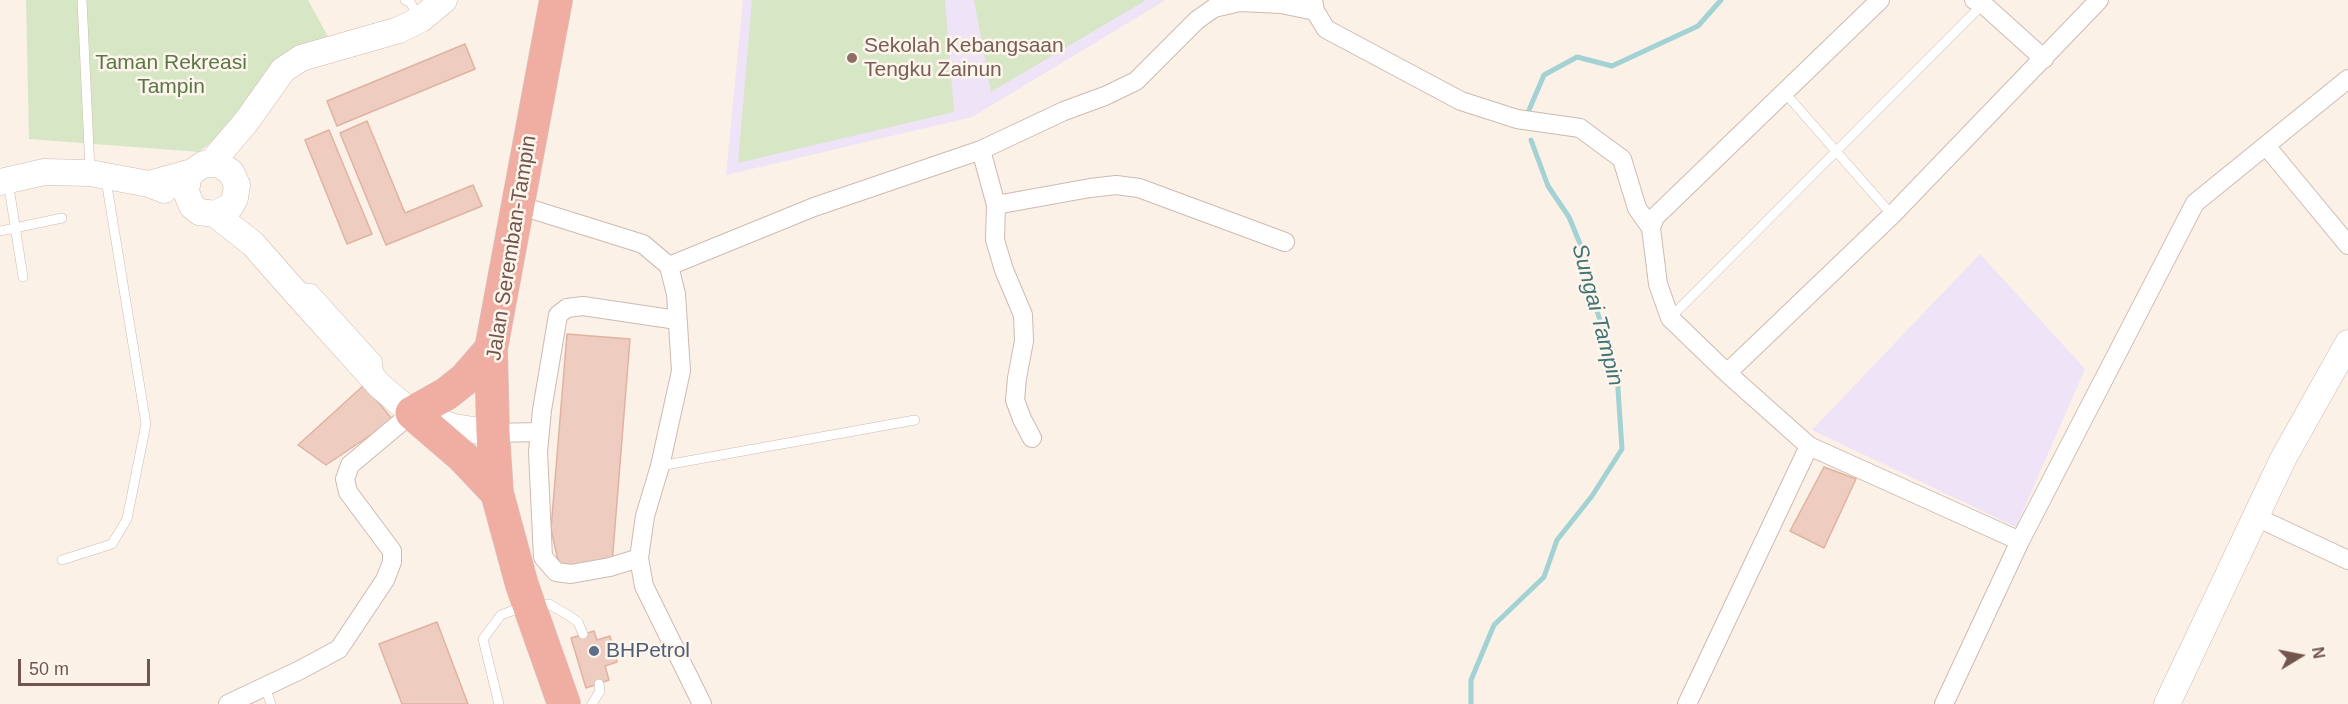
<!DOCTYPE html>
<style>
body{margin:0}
#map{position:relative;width:2348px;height:704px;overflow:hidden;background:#fbf1e7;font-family:Helvetica,sans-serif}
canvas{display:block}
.north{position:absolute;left:2270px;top:626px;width:60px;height:60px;-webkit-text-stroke:4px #fef5ed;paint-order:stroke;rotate:80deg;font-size:16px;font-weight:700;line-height:24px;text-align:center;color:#72564d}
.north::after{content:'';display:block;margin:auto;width:21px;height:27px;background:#72564d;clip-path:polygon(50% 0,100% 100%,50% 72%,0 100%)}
.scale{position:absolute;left:18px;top:659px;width:132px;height:27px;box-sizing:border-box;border:3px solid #72564d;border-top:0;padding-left:8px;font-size:18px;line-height:21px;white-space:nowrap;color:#72564d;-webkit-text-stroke:4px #fef5ed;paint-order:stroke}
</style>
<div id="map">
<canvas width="2348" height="704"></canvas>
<div class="north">N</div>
<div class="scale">50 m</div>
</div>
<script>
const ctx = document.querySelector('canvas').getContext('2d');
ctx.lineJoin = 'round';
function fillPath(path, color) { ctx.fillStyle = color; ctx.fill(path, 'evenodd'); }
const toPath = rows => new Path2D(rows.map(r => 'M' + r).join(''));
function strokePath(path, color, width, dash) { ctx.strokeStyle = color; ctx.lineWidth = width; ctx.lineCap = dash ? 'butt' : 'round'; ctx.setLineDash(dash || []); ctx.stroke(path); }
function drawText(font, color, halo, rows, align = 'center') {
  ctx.font = font + ' Helvetica,sans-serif'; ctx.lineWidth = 5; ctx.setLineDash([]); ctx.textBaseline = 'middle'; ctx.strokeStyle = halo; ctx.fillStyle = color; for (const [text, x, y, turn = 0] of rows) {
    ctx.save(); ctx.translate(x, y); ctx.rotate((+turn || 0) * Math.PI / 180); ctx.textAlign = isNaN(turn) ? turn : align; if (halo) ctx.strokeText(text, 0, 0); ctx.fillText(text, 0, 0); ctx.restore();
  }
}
fillPath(toPath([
 [743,0,1166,0,972,117,726,175],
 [1980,254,2085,369,2016,527,1812,430]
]), '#eee3f7');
fillPath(toPath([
 [26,0,308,0,332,44,199,152,29,139],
 [752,0,945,0,954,112,738,163],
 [974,0,1146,0,991,92]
]), '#d7e7c6');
strokePath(toPath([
 [1529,110,1544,75,1577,57,1612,66,1698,26,1721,0],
 [1471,704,1471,680,1494,625,1544,577,1557,540,1592,496,1622,449,1617,374,1593,298,1588,263,1569,217,1548,186,1531,140]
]), '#a3d2d4', 5);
const building = toPath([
 [465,44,475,69,337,126,327,101,465,44],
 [367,121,405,213,473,185,482,206,386,245,340,133,367,121],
 [329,130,372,234,347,244,305,140,329,130],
 [567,334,630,339,612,564,559,565,551,529,567,334],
 [364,385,393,420,326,465,298,445,364,385],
 [1824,467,1856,479,1824,548,1790,531,1824,467],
 [437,622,468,704,402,704,379,644,437,622],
 [594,631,597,640,610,636,617,662,605,666,609,680,586,688,571,638,594,631]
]);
fillPath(building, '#eecdc0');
strokePath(building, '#e0b2a2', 1.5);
const lane = toPath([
 [82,0,90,170],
 [405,0,410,2,419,17],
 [1785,93,1892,215],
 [8,181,23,277],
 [0,231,62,218],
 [300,287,313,289,377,360,379,375],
 [1670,318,1983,4],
 [660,466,915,420],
 [62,560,112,544,127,519,146,424,106,180],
 [536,604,549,604,568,615,578,622,583,634],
 [265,687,271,704],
 [499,704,483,639,501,615,522,607],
 [592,704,600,691,599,684]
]);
const street = toPath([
 [1313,0,1315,11,1326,29,1461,101,1517,119,1580,128,1622,159,1637,208,1651,228],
 [1880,0,1655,217,1651,228,1658,284,1670,318,1727,373,1809,446,2020,541],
 [1974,0,1983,4,2044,59],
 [2267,147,2348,245],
 [981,150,1064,111,1105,96,1136,81,1197,20,1214,8,1240,2,1281,4,1315,11],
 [518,205,643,244,669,266,676,294,681,371,660,466,645,516,639,558,644,586,702,704],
 [996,205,1090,188,1116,185,1139,188,1285,242],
 [669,266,814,207,981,150,996,205,995,240,1004,270,1023,315,1024,341,1017,378,1015,400,1022,419,1032,438],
 [1727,373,1892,215,2099,0],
 [493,433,539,432],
 [2256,517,2348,560],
 [639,558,610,567,571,574,556,572,543,557,538,452,542,410,558,315,567,308,583,306,677,320],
 [228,704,300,670,339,649,385,580,392,562,392,551,348,492,345,479,350,465,412,413],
 [1687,704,1809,446],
 [1944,704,2020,541,2195,203,2348,79]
]);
const secondary = toPath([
 [211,163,246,122,283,70,301,58,399,30,421,19,444,0],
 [0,182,44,172,90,173,149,184,164,190],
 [149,184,192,172,204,164,218,164,231,172,237,185,235,198,231,206,215,214,199,212,192,206,186,192,188,178,192,172],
 [215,214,253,244,289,285,380,386,412,413,454,427,493,433],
 [2167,704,2283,459,2348,343]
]);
const highway = toPath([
 [556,0,491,349,493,433,497,493,522,585,564,704],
 [491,349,465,379,446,394,412,413,462,456,497,493]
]);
strokePath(lane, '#cebab1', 10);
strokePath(street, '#cebab1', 20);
strokePath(secondary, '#d0b9ae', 27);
strokePath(highway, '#d8d0cd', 34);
strokePath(lane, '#fff', 9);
strokePath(street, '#fff', 18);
strokePath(secondary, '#fff', 26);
strokePath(highway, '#f0ada2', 33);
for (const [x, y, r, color] of [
 [852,58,6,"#8d6e63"],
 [594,651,6,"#5c6f8a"]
]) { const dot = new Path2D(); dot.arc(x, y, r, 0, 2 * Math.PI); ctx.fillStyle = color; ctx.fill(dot); strokePath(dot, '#fef5ed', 2); }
drawText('21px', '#785e54', '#fef5ed', [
 ["Sekolah Kebangsaan",864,46],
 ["Tengku Zainun",864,70]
], 'left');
drawText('21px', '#5a7846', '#fef5ed', [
 ["Taman Rekreasi",171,63],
 ["Tampin",171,87]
]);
drawText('21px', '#72564d', '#fef5ed', [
 ["Jalan Seremban-Tampin",512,248,-81]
]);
drawText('21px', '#4e5e75', '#fef5ed', [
 ["BHPetrol",606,651]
], 'left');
drawText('italic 22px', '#427476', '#fef5ed', [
 ["Sungai Tampin",1597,315,75]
]);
</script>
